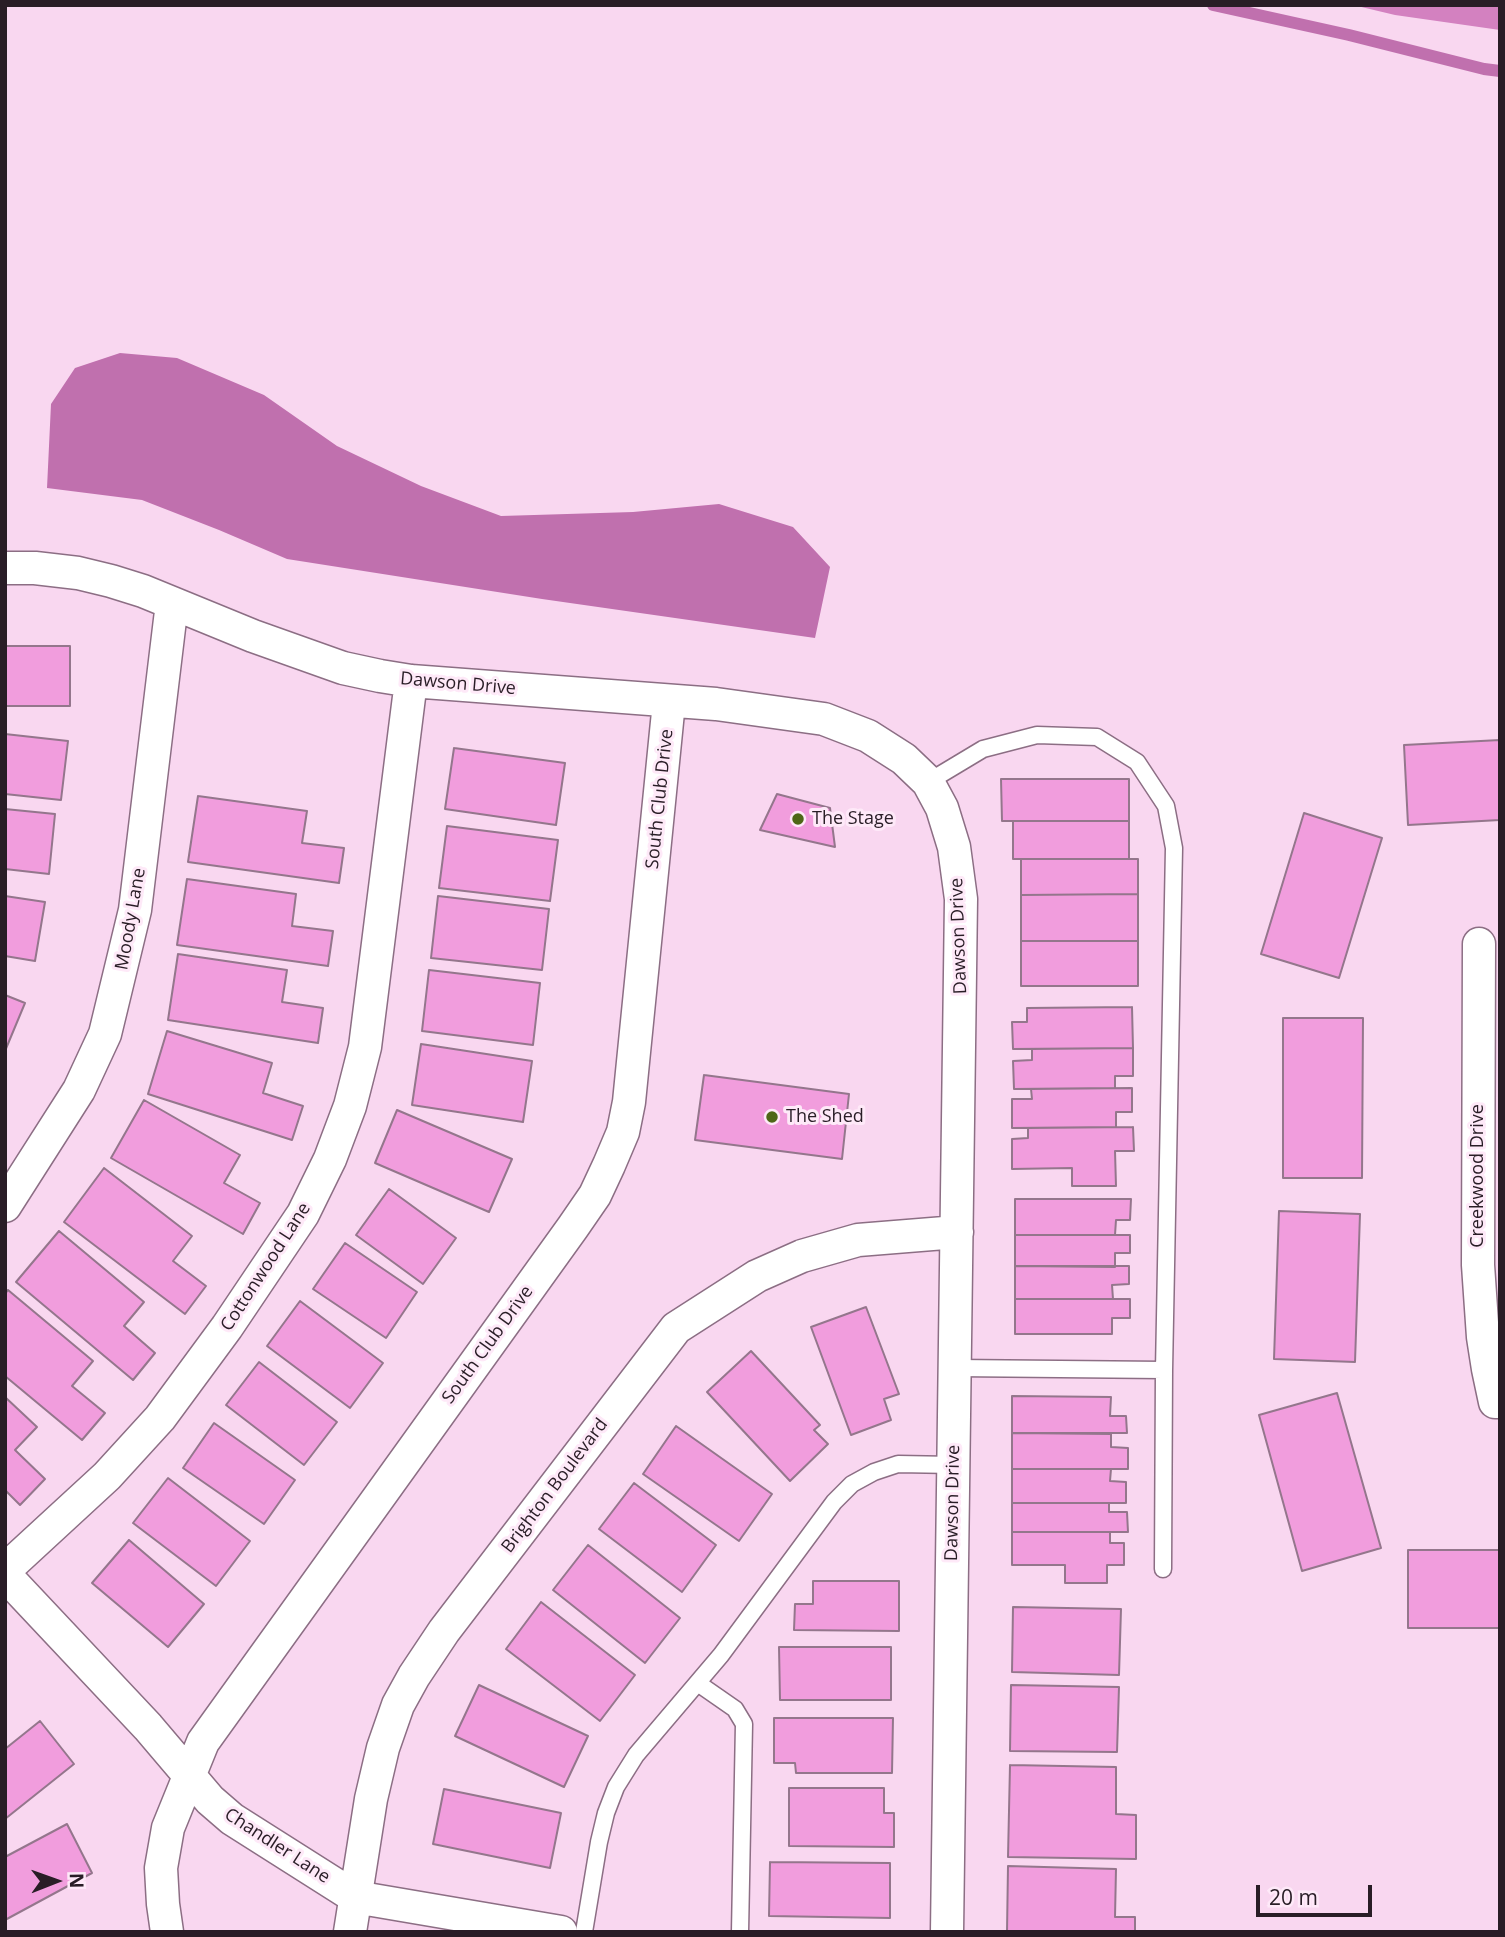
<!DOCTYPE html>
<style>
body{margin:0}
#map{position:relative;width:1505px;height:1937px;overflow:hidden;background:#f9d7f0;font-family:"Open Sans",sans-serif}
canvas{display:block}
.frame{position:absolute;inset:0;border:7px solid #291d26;pointer-events:none}
.north{position:absolute;left:21px;top:1846px;width:70px;height:70px;-webkit-text-stroke:5px #fee9f8;paint-order:stroke;rotate:89deg;font-size:19px;font-weight:700;line-height:28px;text-align:center;color:#291d26}
.north::after{content:'';display:block;margin:auto;width:24px;height:32px;background:#291d26;clip-path:polygon(50% 0,100% 100%,50% 72%,0 100%)}
.scale{position:absolute;left:1256px;top:1885px;width:116px;height:32px;box-sizing:border-box;border:4px solid #291d26;border-top:0;padding-left:9px;font-size:21px;line-height:24px;white-space:nowrap;color:#291d26;-webkit-text-stroke:5px #fee9f8;paint-order:stroke}
</style>
<div id="map">
<canvas width="1505" height="1937"></canvas>
<div class="frame"></div>
<div class="north">N</div>
<div class="scale">20 m</div>
</div>
<script>
const ctx = document.querySelector('canvas').getContext('2d');
ctx.lineJoin = 'round';
function fillPath(path, color) { ctx.fillStyle = color; ctx.fill(path, 'evenodd'); }
const toPath = rows => new Path2D(rows.map(r => 'M' + r).join(''));
function strokePath(path, color, width, dash) { ctx.strokeStyle = color; ctx.lineWidth = width; ctx.lineCap = dash ? 'butt' : 'round'; ctx.setLineDash(dash || []); ctx.stroke(path); }
function drawText(font, color, halo, rows, align = 'center') {
  ctx.font = font + ' "Open Sans",sans-serif'; ctx.lineWidth = 6; ctx.setLineDash([]); ctx.textBaseline = 'middle'; ctx.strokeStyle = halo; ctx.fillStyle = color; for (const [text, x, y, turn = 0] of rows) {
    ctx.save(); ctx.translate(x, y); ctx.rotate((+turn || 0) * Math.PI / 180); ctx.textAlign = isNaN(turn) ? turn : align; if (halo) ctx.strokeText(text, 0, 0); ctx.fillText(text, 0, 0); ctx.restore();
  }
}
fillPath(toPath([
 [1353,5,1500,5,1500,30,1395,15]
]), '#d381c0');
fillPath(toPath([
 [120,353,177,358,264,395,337,446,421,486,501,516,633,512,719,504,793,527,830,567,815,638,542,599,287,559,219,530,142,500,47,488,51,404,75,368]
]), '#c070ae');
strokePath(toPath([
 [1213,5,1349,35,1484,69,1500,71]
]), '#c070ae', 12);
const building = toPath([
 [5,646,70,646,70,706,5,706,5,646],
 [5,734,68,741,61,800,5,794,5,734],
 [1500,740,1500,820,1408,825,1404,745,1500,740],
 [454,748,565,763,556,825,445,809,454,748],
 [1001,779,1129,779,1129,821,1002,821,1001,779],
 [777,794,830,808,835,847,760,830,777,794],
 [198,796,307,811,302,843,344,848,339,883,188,862,198,796],
 [5,809,55,814,49,874,5,869,5,809],
 [1304,813,1382,838,1339,978,1261,954,1304,813],
 [1013,821,1129,821,1129,859,1013,859,1013,821],
 [447,826,558,840,550,901,439,888,447,826],
 [1021,859,1138,859,1138,894,1021,895,1021,859],
 [187,879,296,894,292,926,333,931,328,966,177,945,187,879],
 [1138,894,1138,941,1021,941,1021,895,1138,894],
 [5,896,45,902,35,961,5,956,5,896],
 [438,896,549,909,542,970,431,958,438,896],
 [1021,941,1138,941,1138,986,1021,986,1021,941],
 [178,954,287,970,282,1002,323,1008,318,1043,168,1020,178,954],
 [429,970,540,983,533,1045,422,1031,429,970],
 [5,995,25,1003,5,1051,5,995],
 [1132,1007,1133,1048,1013,1049,1012,1022,1027,1022,1027,1008,1132,1007],
 [1283,1018,1363,1018,1362,1178,1283,1178,1283,1018],
 [167,1031,272,1063,263,1093,303,1106,292,1140,148,1094,167,1031],
 [421,1044,532,1061,523,1122,412,1105,421,1044],
 [1133,1048,1133,1076,1115,1076,1115,1088,1014,1089,1013,1061,1032,1060,1032,1049,1133,1048],
 [704,1075,849,1094,842,1159,695,1140,704,1075],
 [1132,1088,1132,1112,1116,1112,1116,1127,1012,1128,1012,1099,1032,1099,1031,1089,1132,1088],
 [144,1100,240,1155,224,1183,260,1203,243,1234,111,1158,144,1100],
 [397,1110,512,1159,489,1212,375,1163,397,1110],
 [1133,1127,1134,1151,1115,1151,1116,1186,1072,1186,1072,1168,1012,1169,1012,1139,1028,1138,1028,1128,1133,1127],
 [104,1168,192,1236,173,1261,206,1286,185,1314,64,1222,104,1168],
 [389,1189,456,1238,423,1284,356,1235,389,1189],
 [1015,1199,1131,1199,1130,1220,1116,1220,1115,1235,1015,1235,1015,1199],
 [1279,1211,1360,1214,1355,1362,1274,1359,1279,1211],
 [59,1231,144,1302,124,1326,155,1353,133,1380,16,1282,59,1231],
 [1015,1235,1130,1235,1130,1253,1115,1253,1115,1267,1015,1266,1015,1235],
 [345,1243,417,1292,386,1338,313,1289,345,1243],
 [1015,1266,1129,1266,1129,1284,1112,1285,1113,1299,1015,1299,1015,1266],
 [8,1290,93,1361,72,1386,105,1413,82,1440,5,1376,5,1294,8,1290],
 [1015,1299,1130,1299,1130,1318,1112,1318,1112,1334,1015,1334,1015,1299],
 [300,1301,383,1363,350,1408,267,1346,300,1301],
 [866,1307,899,1394,884,1399,891,1420,851,1435,811,1327,866,1307],
 [751,1351,820,1425,814,1430,828,1444,790,1481,707,1392,751,1351],
 [259,1362,337,1422,304,1465,226,1405,259,1362],
 [1337,1393,1381,1548,1302,1571,1259,1415,1337,1393],
 [1012,1396,1111,1397,1110,1416,1126,1416,1127,1433,1012,1433,1012,1396],
 [5,1397,37,1427,15,1450,45,1479,20,1505,5,1490,5,1397],
 [214,1423,295,1480,264,1524,183,1468,214,1423],
 [676,1426,772,1494,739,1541,643,1474,676,1426],
 [1012,1433,1111,1434,1111,1447,1128,1448,1128,1469,1012,1469,1012,1433],
 [1012,1469,1111,1469,1110,1481,1126,1482,1126,1503,1012,1503,1012,1469],
 [168,1478,250,1541,216,1586,133,1523,168,1478],
 [634,1483,716,1545,682,1592,599,1529,634,1483],
 [1012,1503,1109,1503,1109,1512,1127,1512,1128,1532,1012,1532,1012,1503],
 [1012,1532,1110,1532,1110,1543,1124,1543,1124,1565,1107,1565,1107,1583,1065,1583,1065,1565,1012,1565,1012,1532],
 [129,1540,204,1604,168,1647,92,1583,129,1540],
 [588,1545,680,1618,645,1663,553,1590,588,1545],
 [1408,1550,1500,1550,1500,1628,1408,1628,1408,1550],
 [813,1581,899,1581,899,1631,794,1630,795,1604,813,1604,813,1581],
 [541,1602,635,1675,600,1721,506,1649,541,1602],
 [1013,1607,1121,1609,1119,1675,1012,1672,1013,1607],
 [779,1647,891,1647,891,1700,780,1700,779,1647],
 [479,1685,588,1736,564,1787,455,1736,479,1685],
 [1011,1685,1119,1687,1117,1752,1010,1751,1011,1685],
 [774,1718,893,1718,892,1773,796,1773,795,1763,774,1763,774,1718],
 [40,1721,74,1764,5,1819,5,1749,40,1721],
 [1010,1765,1116,1767,1116,1814,1136,1815,1136,1859,1008,1857,1010,1765],
 [789,1788,884,1788,884,1813,894,1813,894,1847,789,1846,789,1788],
 [444,1789,561,1813,550,1868,433,1844,444,1789],
 [67,1824,92,1873,5,1920,5,1857,67,1824],
 [770,1862,890,1863,890,1918,769,1916,770,1862],
 [1008,1866,1116,1869,1115,1917,1135,1917,1135,1932,1007,1932,1008,1866]
]);
fillPath(building, '#f19ddd');
strokePath(building, '#94768c', 2);
const service = toPath([
 [928,782,983,749,1037,735,1097,737,1137,762,1166,806,1174,848,1164,1370,1163,1569],
 [955,1368,1164,1370],
 [699,1684,735,1709,744,1724,740,1932],
 [584,1932,599,1842,606,1813,616,1787,636,1755,721,1655,834,1502,852,1484,874,1472,898,1464,954,1465]
]);
const minor = toPath([
 [5,568,35,568,78,573,111,581,143,591,253,636,343,668,380,676,411,681,716,704,824,719,868,736,904,759,928,782,942,808,954,847,961,899,947,1932],
 [1479,944,1478,1265,1483,1337,1488,1369,1495,1402,1500,1402],
 [5,1206,79,1090,105,1034,135,910,172,603],
 [5,1570,107,1476,160,1418,227,1327,303,1214,330,1159,350,1106,365,1047,411,681],
 [5,1575,148,1727,210,1800,232,1819,355,1897,561,1932],
 [167,1932,163,1904,161,1868,168,1828,203,1742,573,1227,595,1195,609,1165,623,1132,629,1102,669,702],
 [350,1932,371,1799,383,1748,398,1705,414,1676,444,1631,676,1328,757,1276,802,1256,858,1240,957,1232]
]);
strokePath(service, '#8c6e84', 19);
strokePath(minor, '#8c6e84', 35);
strokePath(service, '#fff', 16);
strokePath(minor, '#fff', 32);
for (const [x, y, r, color] of [
 [798,819,7,"#4e6717"],
 [772,1117,7,"#4e6717"]
]) { const dot = new Path2D(); dot.arc(x, y, r, 0, 2 * Math.PI); ctx.fillStyle = color; ctx.fill(dot); strokePath(dot, '#fee9f8', 2.5); }
drawText('18px', '#291d26', '#fee9f8', [
 ["Dawson Drive",458,684,5],
 ["South Club Drive",660,799,-84],
 ["Moody Lane",131,919,-80],
 ["Dawson Drive",959,936,-92],
 ["Creekwood Drive",1478,1176,-90],
 ["Cottonwood Lane",266,1267,-57],
 ["South Club Drive",488,1345,-54],
 ["Brighton Boulevard",555,1486,-53],
 ["Dawson Drive",953,1503,-89],
 ["Chandler Lane",277,1846,33]
]);
drawText('18px', '#291d26', '#fee9f8', [
 ["The Stage",812,819],
 ["The Shed",786,1117]
], 'left');
</script>
